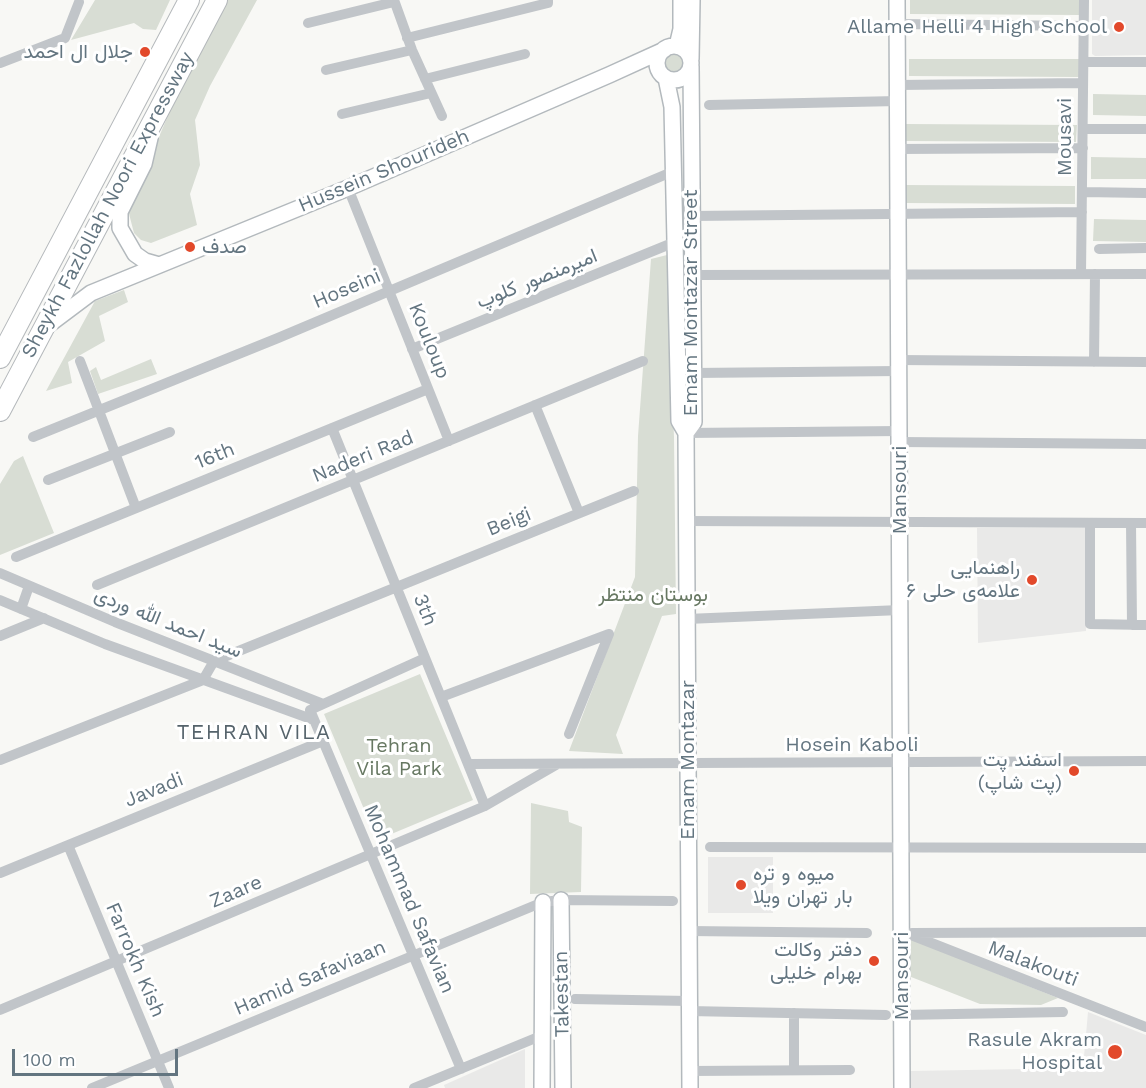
<!DOCTYPE html>
<meta charset="utf-8">
<style>
body{margin:0}
#map{position:relative;width:1146px;height:1088px;overflow:hidden;background:#f8f8f5;font-family:"Work Sans",sans-serif}
canvas{display:block}
.scale{position:absolute;left:12px;top:1049px;width:166px;height:27px;box-sizing:border-box;border:3px solid #637580;border-top:0;padding-left:8px;font-size:18px;line-height:21px;white-space:nowrap;color:#637580;-webkit-text-stroke:4px #fff;paint-order:stroke}
</style>
<div id="map">
<canvas width="1146" height="1088"></canvas>
<div class="scale">100 m</div>
</div>
<script>
const ctx = document.querySelector('canvas').getContext('2d');
ctx.lineJoin = 'round';
function fillPath(path, color) { ctx.fillStyle = color; ctx.fill(path, 'evenodd'); }
const toPath = rows => new Path2D(rows.map(r => 'M' + r).join(''));
function strokePath(path, color, width, dash) { ctx.strokeStyle = color; ctx.lineWidth = width; ctx.lineCap = dash ? 'butt' : 'round'; ctx.setLineDash(dash || []); ctx.stroke(path); }
function drawText(font, color, halo, rows, align = 'center') {
  ctx.font = font + ' "Work Sans",Vazirmatn,sans-serif'; ctx.lineWidth = 6; ctx.setLineDash([]); ctx.textBaseline = 'middle'; ctx.strokeStyle = halo; ctx.fillStyle = color; for (const [text, x, y, turn = 0] of rows) {
    ctx.save(); ctx.translate(x, y); ctx.rotate((+turn || 0) * Math.PI / 180); ctx.textAlign = isNaN(turn) ? turn : align; if (halo) ctx.strokeText(text, 0, 0); ctx.fillText(text, 0, 0); ctx.restore();
  }
}
fillPath(toPath([
 [1092,0,1146,0,1146,55,1095,56,1092,54],
 [977,528,1085,528,1086,631,978,643],
 [708,857,773,857,773,913,708,913],
 [1088,1012,1146,1035,1146,1088,910,1088,910,1071,1083,1068],
 [525,1049,525,1088,445,1088,444,1085]
]), '#e9e9e8');
fillPath(toPath([
 [95,0,170,0,156,30,143,29,134,23,71,40],
 [225,0,257,0,210,86,195,120,200,165,190,194,197,225,151,243,141,240,134,233,128,210,186,73],
 [910,0,1080,0,1080,15,910,14],
 '661 64a13 13 0 1 1 26 0a13 13 0 1 1-26 0Z',
 [909,59,1079,59,1079,77,909,76],
 [1093,94,1146,95,1146,116,1093,115],
 [906,124,1077,125,1076,142,906,141],
 [1091,157,1146,158,1146,179,1091,179],
 [905,185,1075,186,1075,204,905,203],
 [1094,219,1146,220,1146,242,1093,241],
 [667,255,674,437,676,614,662,616,616,735,623,754,569,751,635,577,638,436,651,259],
 [124,290,128,302,99,316,105,341,68,362,72,383,46,391,95,301],
 [151,359,157,374,98,394,90,371,96,367,101,380],
 [23,456,54,533,0,555,0,484,14,461],
 [420,674,473,800,377,840,324,714],
 [531,803,568,811,569,822,582,827,581,892,530,894],
 [908,938,1058,998,1041,1005,980,1004,906,975]
]), '#d8ddd4');
const secondary = toPath([
 [897,0,902,1088],
 [677,46,681,29,681,0],
 '657 63a17 17 0 1 1 34 0a17 17 0 1 1-34 0Z',
 [691,59,692,0],
 [666,78,672,107,679,421,686,433,690,1088],
 [150,138,144,164,120,212,120,228,135,254,145,261,159,265],
 [47,326,91,293,348,188,609,75,664,50],
 [686,433,694,422,691,66],
 [561,900,563,1088],
 [542,1088,543,902]
]);
const highway = toPath([
 [0,358,189,0],
 [0,411,217,0]
]);
strokePath(secondary, '#b3b9bd', 18);
strokePath(highway, '#b4b8bb', 22);
strokePath(toPath([
 [394,0,412,50,442,116],
 [308,23,394,2],
 [897,24,1084,26],
 [407,38,548,3,548,0],
 [1084,62,1146,62],
 [0,63,65,38,79,2],
 [326,70,412,50],
 [425,79,525,54],
 [898,85,1083,83],
 [709,105,898,101],
 [342,114,431,93],
 [1083,129,1146,129],
 [898,149,1083,148],
 [348,188,449,441],
 [1083,192,1146,193],
 [692,216,1082,212],
 [1099,249,1146,248],
 [1081,274,1084,0],
 [693,275,1146,274],
 [412,349,675,242],
 [899,360,1146,362],
 [80,361,136,508],
 [1094,362,1095,274],
 [693,373,899,371],
 [535,405,579,513],
 [332,428,485,806],
 [686,433,900,431],
 [33,437,278,338,674,171],
 [900,442,1146,444],
 [48,480,170,432],
 [687,521,1146,523],
 [1090,523,1090,624,1146,625],
 [1131,523,1132,625],
 [16,557,428,389],
 [0,573,115,622,323,704],
 [97,585,643,361],
 [0,600,105,644,314,720],
 [21,609,29,586],
 [687,619,900,610],
 [0,636,44,618],
 [425,658,310,710,461,1069],
 [441,697,609,634],
 [569,734,609,634],
 [0,760,203,680,214,661,634,491],
 [468,764,1146,761],
 [68,845,169,1088],
 [710,847,1146,848],
 [0,873,323,741],
 [689,931,867,933],
 [906,933,1146,1027],
 [912,933,1146,932],
 [575,999,689,1001],
 [0,1010,485,806,556,765],
 [689,1011,886,1015],
 [794,1013,794,1070],
 [902,1015,1063,1012],
 [690,1071,850,1070],
 [92,1088,543,902,561,900,673,901],
 [414,1088,543,1035]
]), '#c1c5c9', 10);
strokePath(secondary, '#fff', 15);
strokePath(highway, '#fff', 20);
for (const [x, y, r, color] of [
 [1119,27,6,"#e2492b"],
 [145,52,6,"#e2492b"],
 [190,247,6,"#e2492b"],
 [1032,580,6,"#e2492b"],
 [1074,771,6,"#e2492b"],
 [741,885,6,"#e2492b"],
 [874,961,6,"#e2492b"],
 [1115,1052,8,"#e2492b"]
]) { const dot = new Path2D(); dot.arc(x, y, r, 0, 2 * Math.PI); ctx.fillStyle = color; ctx.fill(dot); strokePath(dot, '#fff', 2); }
drawText('20px', '#637580', '#fff', [
 ["Allame Helli 4 High School",1107,27],
 ["جلال ال احمد",133,52],
 ["صدف",202,247,"left"],
 ["راهنمایی",1020,568],
 ["علامه‌ی حلی ۶",1020,591],
 ["اسفند پت",1062,760],
 ["(پت شاپ)",1062,783],
 ["میوه و تره",753,874,"left"],
 ["بار تهران ویلا",753,897,"left"],
 ["دفتر وکالت",862,950],
 ["بهرام خلیلی",862,973],
 ["Rasule Akram",1102,1040],
 ["Hospital",1102,1063]
], 'right');
drawText('20px', '#637580', '#fff', [
 ["Mousavi",1065,137,-90],
 ["Hussein Shourideh",384,171,-23],
 ["Sheykh Fazlollah Noori Expressway",108,205,-62],
 ["امیرمنصور کلوپ",537,279,-22],
 ["Hoseini",347,289,-23],
 ["Emam Montazar Street",691,303,-90],
 ["Kouloup",429,341,68],
 ["16th",215,456,-22],
 ["Naderi Rad",363,457,-22],
 ["Mansouri",900,490,-90],
 ["Beigi",509,522,-22],
 ["3th",425,610,68],
 ["سید احمد الله وردی",168,623,22],
 ["Hosein Kaboli",852,745],
 ["Emam Montazar",688,760,-90],
 ["Javadi",154,790,-22],
 ["Zaare",236,892,-23],
 ["Mohammad Safavian",409,899,67],
 ["Farrokh Kish",135,960,67],
 ["Malakouti",1033,964,21],
 ["Mansouri",902,976,-90],
 ["Hamid Safaviaan",310,978,-23],
 ["Takestan",562,994,-91]
]);
drawText('20px', '#677862', '#fff', [
 ["بوستان منتظر",653,595],
 ["Tehran",399,746],
 ["Vila Park",399,769]
]);
ctx.letterSpacing = '1.5px';
drawText('21px', '#55636b', '#fff', [
 ["TEHRAN VILA",254,733]
]);
ctx.letterSpacing = '0px';
</script>
